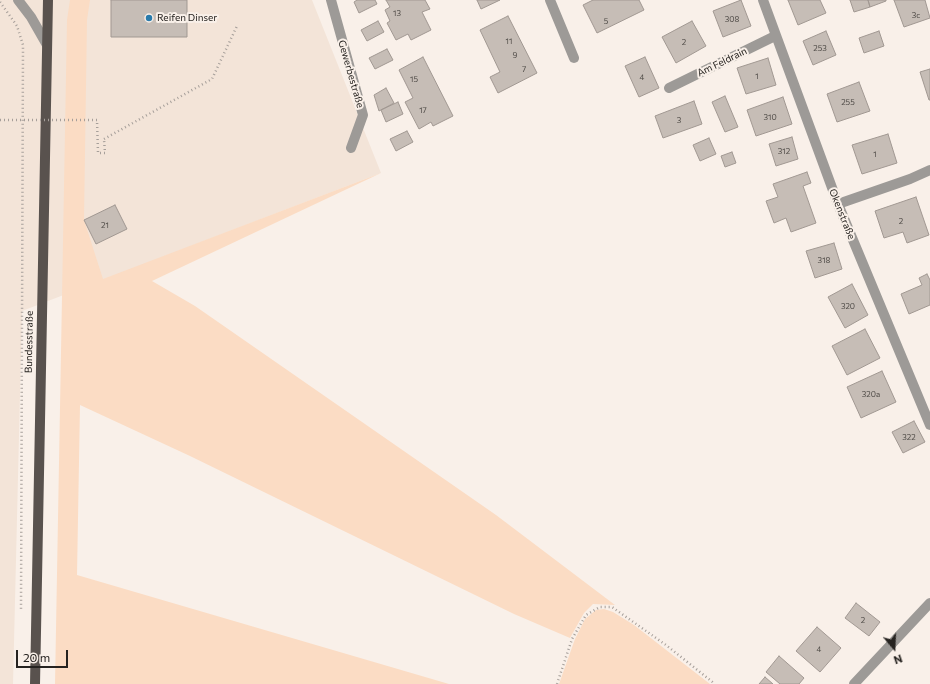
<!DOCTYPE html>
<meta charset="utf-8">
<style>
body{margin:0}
#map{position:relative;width:930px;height:684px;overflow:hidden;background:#f9f0e9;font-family:Commissioner,sans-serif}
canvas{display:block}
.north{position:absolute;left:874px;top:628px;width:40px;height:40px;-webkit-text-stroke:3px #f9f0e9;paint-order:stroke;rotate:161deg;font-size:11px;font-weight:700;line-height:16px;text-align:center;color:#262320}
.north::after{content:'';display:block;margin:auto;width:14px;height:18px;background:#262320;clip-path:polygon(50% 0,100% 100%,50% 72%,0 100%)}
.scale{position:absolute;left:16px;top:650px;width:52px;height:18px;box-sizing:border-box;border:2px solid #262320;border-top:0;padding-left:5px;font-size:12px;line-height:14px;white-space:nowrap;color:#262320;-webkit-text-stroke:3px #f9f0e9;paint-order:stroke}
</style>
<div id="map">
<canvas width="930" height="684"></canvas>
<div class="north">N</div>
<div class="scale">20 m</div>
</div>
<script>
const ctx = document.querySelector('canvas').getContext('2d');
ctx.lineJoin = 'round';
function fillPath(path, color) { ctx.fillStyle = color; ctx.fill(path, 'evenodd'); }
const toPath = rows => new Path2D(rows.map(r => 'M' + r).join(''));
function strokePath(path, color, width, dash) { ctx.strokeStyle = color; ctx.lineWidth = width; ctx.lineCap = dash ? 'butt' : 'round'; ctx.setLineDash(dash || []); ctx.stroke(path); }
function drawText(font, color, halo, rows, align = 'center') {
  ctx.font = font + ' Commissioner,sans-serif'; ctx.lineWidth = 4; ctx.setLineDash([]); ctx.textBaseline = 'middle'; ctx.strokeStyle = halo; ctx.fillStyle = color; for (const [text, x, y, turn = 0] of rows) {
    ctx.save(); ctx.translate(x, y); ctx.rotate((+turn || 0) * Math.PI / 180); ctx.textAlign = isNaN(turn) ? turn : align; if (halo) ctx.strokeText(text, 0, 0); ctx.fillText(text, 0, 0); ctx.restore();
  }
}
fillPath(toPath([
 [0,0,312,0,381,173,22,311,13,684,0,684]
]), '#f3e4d8');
fillPath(toPath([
 [70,0,90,0,87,20,84,220,103,279,381,173,152,281,195,306,496,515,615,605,593,604,584,613,570,638,514,614,190,456,80,405,77,575,449,684,55,684,67,20],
 [604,609,613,612,634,625,710,684,559,684,575,639,585,619,596,610]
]), '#fbdcc4');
const building = toPath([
 [111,0,187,0,187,37,111,37,111,0],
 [357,0,375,0,377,4,359,13,354,2,357,0],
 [386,0,425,0,430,9,422,12,431,30,411,40,408,34,396,40,387,23,390,21,385,10,390,7,386,0],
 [477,0,500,0,481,9,477,0],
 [593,0,639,0,644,10,597,33,583,5,593,0],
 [741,0,751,26,723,37,713,11,741,0],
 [788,0,820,0,826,13,798,25,788,0],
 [850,0,868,0,870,7,854,12,850,0],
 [868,0,886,0,886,1,870,7,868,0],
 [894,0,925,0,930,18,904,27,894,0],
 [508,16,537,73,498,93,490,77,500,72,480,30,508,16],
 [378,21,384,32,367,41,361,30,378,21],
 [692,21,706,46,676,63,662,37,692,21],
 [826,31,836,55,813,65,803,41,826,31],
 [879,31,884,46,864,53,859,38,879,31],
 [387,49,393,60,375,69,369,58,387,49],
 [423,57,453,116,433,126,431,122,419,129,405,102,413,98,399,70,423,57],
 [645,57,659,88,639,97,625,66,645,57],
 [768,58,776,85,746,94,737,68,768,58],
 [930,69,930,100,929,100,920,72,930,69],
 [859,82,870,111,837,122,827,94,859,82],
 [386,88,394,103,379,111,374,95,386,88],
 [725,96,738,127,725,132,712,102,725,96],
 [783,97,792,124,756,136,747,110,783,97],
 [694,101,702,124,663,138,655,116,694,101],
 [398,102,403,114,386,122,381,110,398,102],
 [407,131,413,142,396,151,390,139,407,131],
 [888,134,897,163,862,174,852,145,888,134],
 [792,137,798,159,776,166,769,144,792,137],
 [709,138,716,154,700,161,693,145,709,138],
 [732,152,736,163,725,167,721,156,732,152],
 [807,172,811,183,803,186,816,223,791,232,786,218,774,223,766,201,778,197,773,184,807,172],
 [916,197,929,235,907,243,903,232,884,238,875,211,916,197],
 [115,205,127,229,96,244,84,220,115,205],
 [834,243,842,269,815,278,806,251,834,243],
 [927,274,930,280,930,305,909,314,901,294,922,285,919,278,927,274],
 [852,284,868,315,845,328,828,297,852,284],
 [865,329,880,358,847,375,832,346,865,329],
 [882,371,896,402,861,418,847,387,882,371],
 [914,421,925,442,903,453,892,432,914,421],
 [856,603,880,622,869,636,845,618,856,603],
 [817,627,841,648,820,672,796,651,817,627],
 [779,656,804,678,799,684,780,684,766,672,779,656],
 [765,677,773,684,759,684,765,677]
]);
fillPath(building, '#c6bdb6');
strokePath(building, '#a19892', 1);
strokePath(toPath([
 [0,2,17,26,23,45,21,611],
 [104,139,212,79,237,26],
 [557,684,572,639,586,615,600,607,612,607,666,645,715,684]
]), '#a69f9a', 2.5, [1, 3]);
strokePath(toPath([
 [18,0,31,17,47,45],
 [331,0,363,115,351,148],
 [550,0,574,58],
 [763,0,838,204,930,425],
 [669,88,775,36],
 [838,204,910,179,930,170],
 [854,684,930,603]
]), '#9d9a97', 10);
strokePath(toPath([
 [35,684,48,0]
]), '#59524e', 10);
strokePath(toPath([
 [0,120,97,120,98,153,105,153,104,139]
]), '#a69f9a', 2.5, [1, 3]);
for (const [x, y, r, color] of [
 [149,18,4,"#297bac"]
]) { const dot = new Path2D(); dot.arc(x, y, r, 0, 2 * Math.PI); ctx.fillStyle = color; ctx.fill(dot); strokePath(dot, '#f9f0e9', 1.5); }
drawText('8px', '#4e4a46', null, [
 ["13",397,13],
 ["3c",916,15],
 ["308",732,19],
 ["5",606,21],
 ["11",509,41],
 ["2",684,42],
 ["253",820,48],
 ["9",515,55],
 ["7",524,69],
 ["1",757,76],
 ["4",642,77],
 ["15",414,79],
 ["255",848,102],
 ["17",423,110],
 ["310",770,117],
 ["3",679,120],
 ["312",784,151],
 ["1",875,154],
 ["2",901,221],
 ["21",105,225],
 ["318",824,260],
 ["320",848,306],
 ["320a",871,394],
 ["322",909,437],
 ["2",863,620],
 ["4",819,649]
]);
drawText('10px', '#262320', '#f9f0e9', [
 ["Reifen Dinser",157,18]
], 'left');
drawText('10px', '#262320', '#f9f0e9', [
 ["Am Feldrain",722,62,-26],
 ["Gewerbestraße",351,74,74],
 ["Okenstraße",842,214,68],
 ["Bundesstraße",29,342,-89]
]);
</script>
